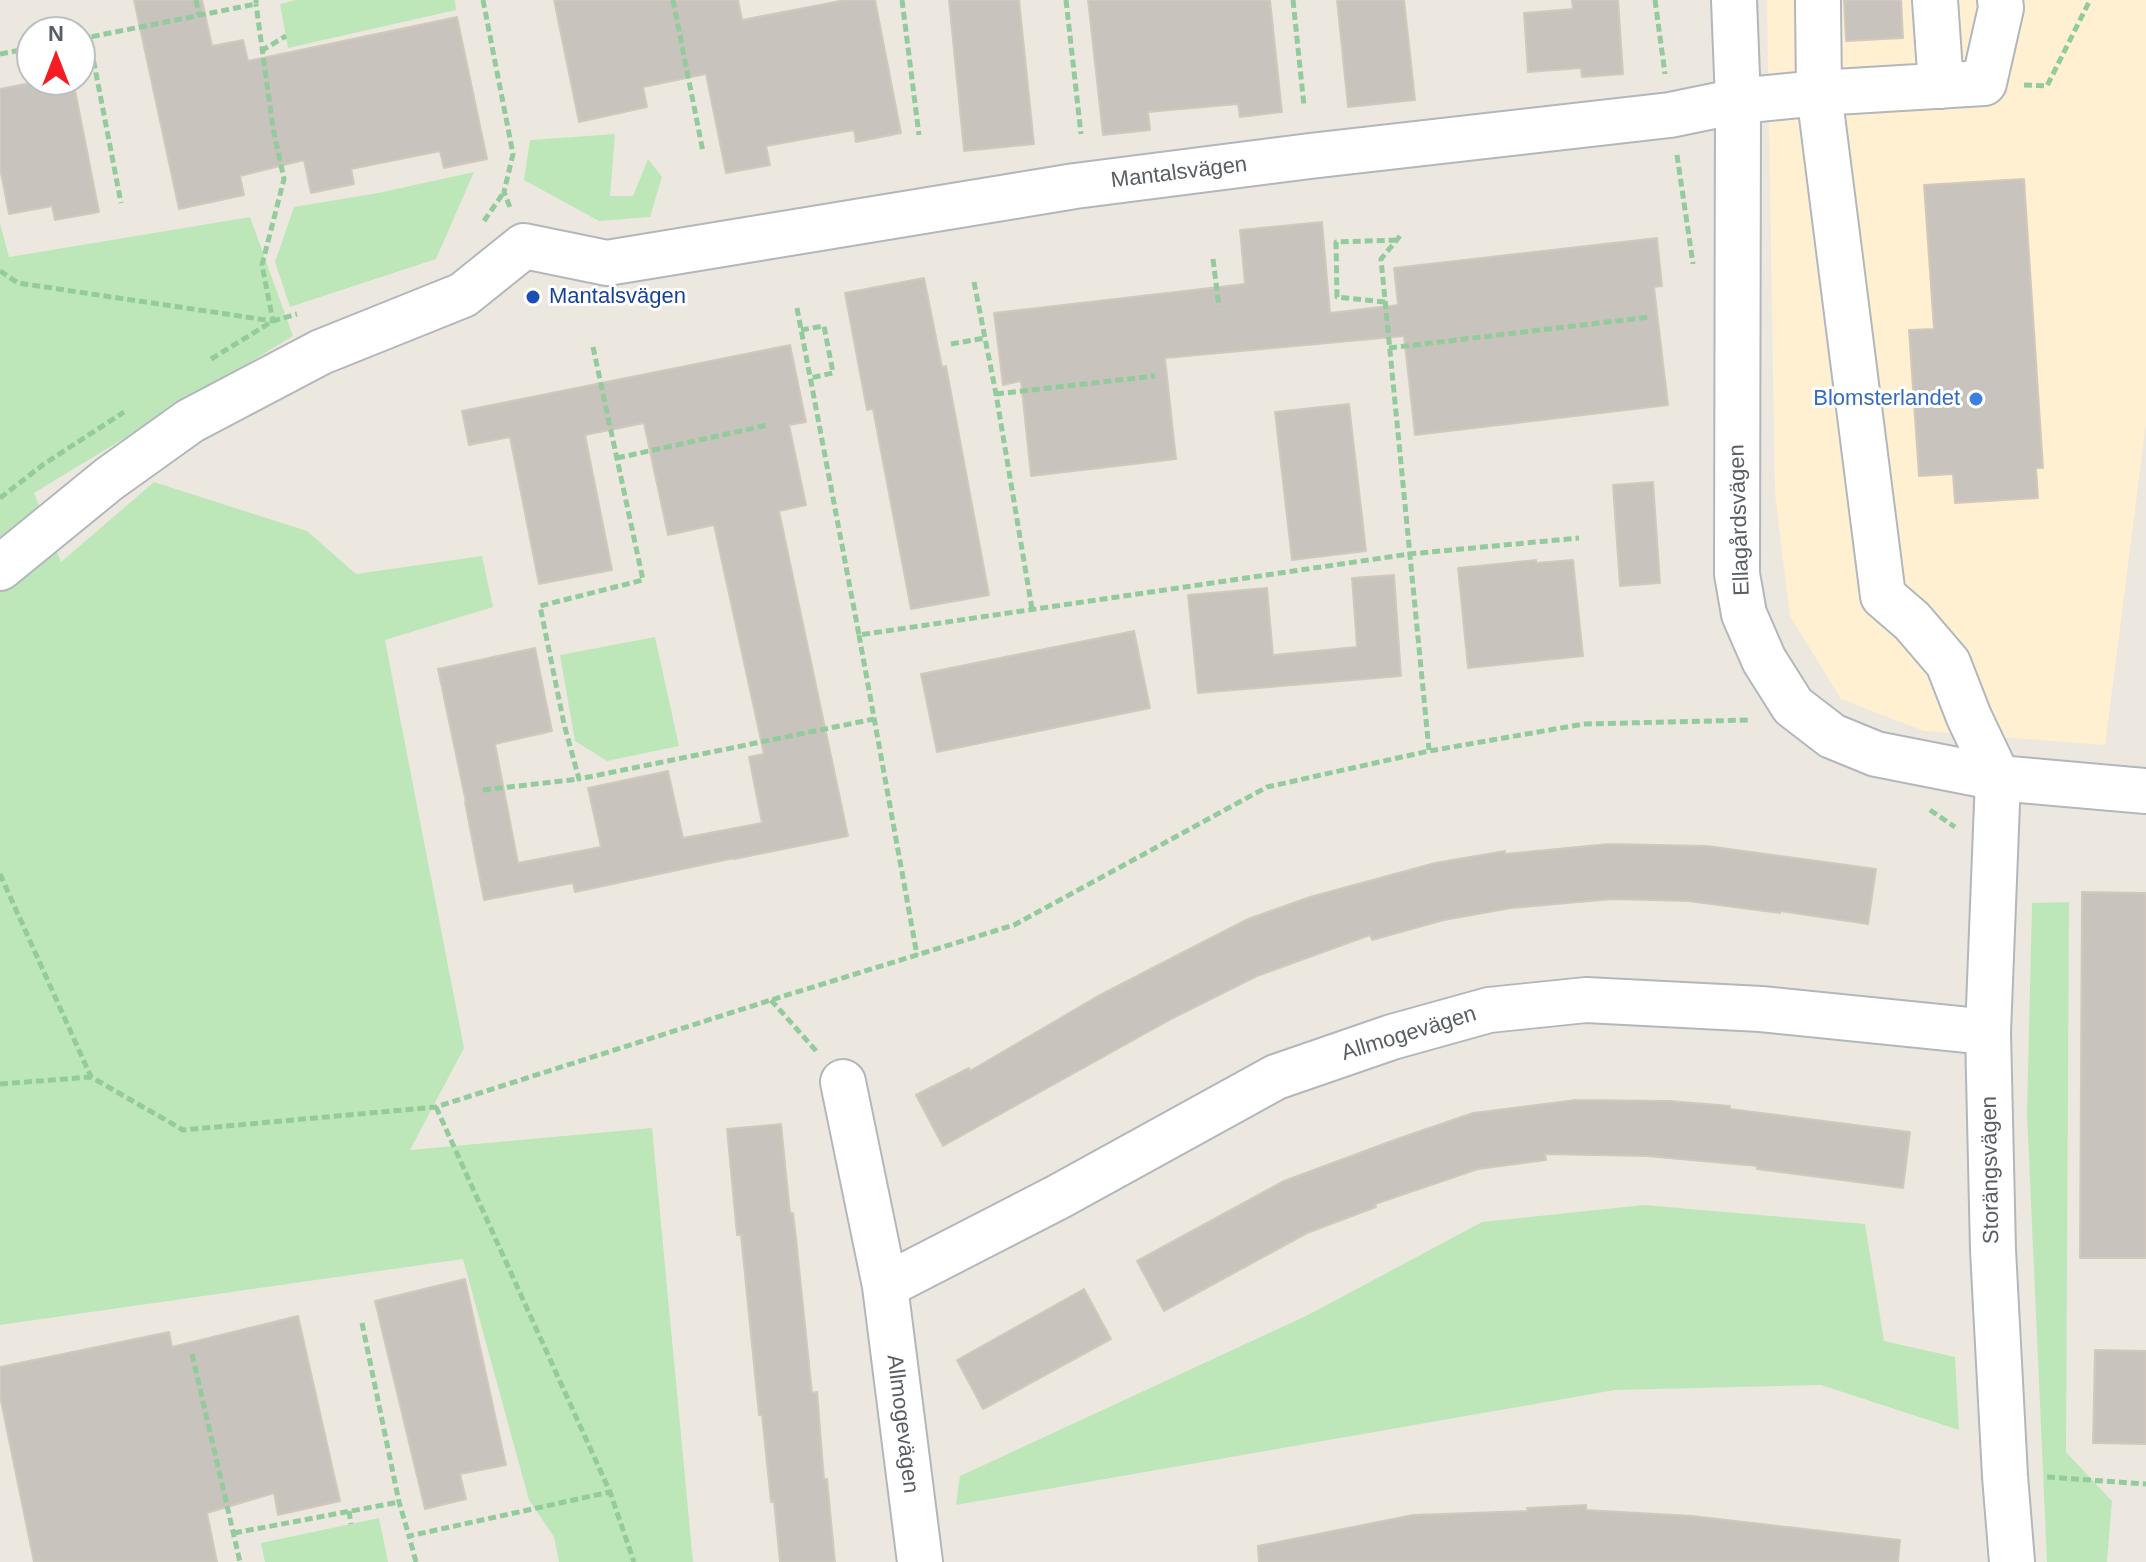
<!DOCTYPE html>
<meta charset="utf-8">
<style>
body{margin:0}
#map{position:relative;width:2146px;height:1562px;overflow:hidden;background:#ede8df;font-family:Helvetica,sans-serif}
canvas{display:block}
.north{position:absolute;left:16px;top:16px;width:80px;height:80px;box-sizing:border-box;background:#fff;border:2px solid #bcbfc0;border-radius:50%;rotate:0deg;font-size:22px;font-weight:700;line-height:32px;text-align:center;color:#585e62}
.north::after{content:'';display:block;margin:auto;width:28px;height:36px;background:#f61c23;clip-path:polygon(50% 0,100% 100%,50% 72%,0 100%)}
</style>
<div id="map">
<canvas width="2146" height="1562"></canvas>
<div class="north">N</div>
</div>
<script>
const ctx = document.querySelector('canvas').getContext('2d');
ctx.lineJoin = 'round';
function fillPath(path, color) { ctx.fillStyle = color; ctx.fill(path, 'evenodd'); }
const toPath = rows => new Path2D(rows.map(r => 'M' + r).join(''));
function strokePath(path, color, width, dash) { ctx.strokeStyle = color; ctx.lineWidth = width; ctx.lineCap = dash ? 'butt' : 'round'; ctx.setLineDash(dash || []); ctx.stroke(path); }
function drawText(font, color, halo, rows, align = 'center') {
  ctx.font = font + ' Helvetica,sans-serif'; ctx.lineWidth = 6; ctx.setLineDash([]); ctx.textBaseline = 'middle'; ctx.strokeStyle = halo; ctx.fillStyle = color; for (const [text, x, y, turn = 0] of rows) {
    ctx.save(); ctx.translate(x, y); ctx.rotate((+turn || 0) * Math.PI / 180); ctx.textAlign = isNaN(turn) ? turn : align; if (halo) ctx.strokeText(text, 0, 0); ctx.fillText(text, 0, 0); ctx.restore();
  }
}
fillPath(toPath([
 [1767,0,2146,0,2146,423,2105,745,1924,731,1841,699,1790,616,1775,494]
]), '#fff0d2');
fillPath(toPath([
 [296,0,455,0,456,10,288,48,280,4],
 [615,134,610,196,633,196,648,159,662,177,650,217,599,221,524,180,530,140],
 [474,172,436,259,290,307,275,262,294,207,378,193],
 [250,217,293,336,34,493,61,562,154,482,307,531,356,574,482,556,493,607,385,640,464,1048,410,1150,652,1128,693,1562,559,1562,554,1537,529,1500,463,1259,0,1325,0,223,9,257],
 [655,637,679,746,607,761,575,741,560,655],
 [2069,902,2066,1452,2112,1501,2107,1562,2047,1562,2027,1113,2032,903],
 [1644,1205,1865,1224,1884,1341,1955,1357,1959,1430,1821,1385,1615,1390,956,1505,960,1476,1308,1315,1482,1222],
 [379,1518,388,1562,265,1562,261,1543]
]), '#bee7b9');
const building = toPath([
 [134,0,202,0,212,46,243,40,248,61,457,17,487,159,444,168,440,151,351,169,354,184,311,193,304,160,240,176,244,195,179,209,134,0],
 [554,0,738,0,742,20,845,0,875,0,901,133,856,142,854,130,766,146,770,165,726,173,706,74,643,87,647,107,579,122,554,0],
 [949,0,1019,0,1034,144,964,151,949,0],
 [1088,0,1270,0,1282,112,1240,117,1238,104,1148,112,1150,130,1103,135,1088,0],
 [1337,0,1404,0,1415,100,1348,107,1337,0],
 [1572,0,1618,0,1623,74,1582,77,1581,68,1528,72,1524,13,1573,9,1572,0],
 [1844,0,1901,0,1903,38,1846,41,1844,0],
 [45,80,73,80,99,212,55,220,52,206,9,214,0,168,0,89,45,80],
 [2024,179,2043,468,2036,468,2038,498,1955,503,1953,474,1919,476,1909,330,1934,329,1924,185,2024,179],
 [1322,222,1330,313,1398,305,1394,268,1657,238,1662,286,1654,287,1668,405,1415,435,1404,336,1165,358,1176,459,1031,476,1021,381,1003,385,994,313,1245,284,1240,230,1322,222],
 [924,278,942,367,946,366,989,595,911,609,873,409,867,410,845,293,924,278],
 [790,345,806,422,789,425,806,505,779,511,848,836,734,859,734,858,575,892,573,883,484,900,465,802,466,802,438,669,535,648,552,731,495,744,518,863,601,847,588,788,668,771,683,838,762,823,749,757,764,754,714,525,668,535,644,423,585,435,612,570,539,584,510,437,469,445,462,411,790,345],
 [1349,404,1366,551,1292,560,1275,412,1349,404],
 [1653,482,1660,583,1620,586,1613,485,1653,482],
 [1536,560,1536,563,1573,560,1583,656,1468,668,1458,568,1536,560],
 [1394,575,1401,676,1198,693,1188,595,1267,588,1273,655,1357,647,1352,578,1394,575],
 [1134,631,1150,708,937,752,921,674,1134,631],
 [1609,844,1707,846,1876,869,1868,924,1780,911,1780,913,1688,901,1613,899,1511,908,1444,920,1372,940,1370,935,1257,976,1173,1018,943,1146,916,1095,969,1068,970,1071,1098,996,1248,919,1310,897,1435,863,1505,851,1505,854,1609,844],
 [2082,892,2146,893,2146,1258,2080,1258,2082,892],
 [1576,1100,1670,1101,1730,1106,1730,1109,1910,1132,1903,1188,1757,1169,1757,1166,1647,1156,1545,1154,1546,1160,1478,1169,1375,1204,1376,1207,1307,1233,1164,1311,1137,1261,1284,1181,1397,1139,1473,1113,1576,1100],
 [781,1124,790,1213,793,1213,796,1238,812,1393,817,1392,824,1479,827,1479,835,1562,780,1562,774,1501,771,1502,762,1415,759,1415,741,1235,737,1235,727,1129,781,1124],
 [465,1279,506,1465,460,1474,466,1499,425,1509,375,1301,465,1279],
 [1084,1289,1111,1339,983,1409,957,1360,1084,1289],
 [298,1316,340,1501,278,1515,274,1493,207,1513,217,1562,34,1562,0,1396,0,1367,169,1332,172,1347,298,1316],
 [2095,1350,2146,1351,2146,1444,2093,1443,2095,1350],
 [1586,1505,1586,1510,1692,1516,1900,1540,1898,1562,1259,1562,1258,1546,1413,1515,1528,1511,1527,1508,1586,1505]
]);
fillPath(building, '#c8c3bc');
strokePath(building, '#d2c9bd', 2);
const minor = toPath([
 [1734,0,1738,101,1737,574,1744,614,1764,660,1793,706,1832,736,1876,754,1998,778,2146,791],
 [1818,0,1819,93,1883,596,1912,621,1948,663,1969,717,1998,778,1988,1032,1993,1250,2005,1476,2012,1562],
 [1935,0,1941,86],
 [0,568,109,479,190,421,321,352,463,295,524,246,607,263,1075,186,1310,156,1670,115,1738,101,1819,93,1984,83,2001,8,2000,0],
 [843,1082,885,1286],
 [920,1562,885,1286,1058,1197,1276,1077,1392,1037,1489,1010,1586,1000,1761,1009,1988,1032]
]);
strokePath(minor, '#b2b7bc', 48);
strokePath(toPath([
 [196,0,199,15],
 [483,0,513,154,504,192,511,210],
 [673,0,703,152],
 [902,0,919,135],
 [1066,0,1081,134],
 [1293,0,1304,106],
 [1655,0,1665,74],
 [89,37,121,203],
 [80,39,256,4,256,0],
 [261,51,286,36],
 [0,54,32,48],
 [2024,85,2047,86,2090,0],
 [1677,155,1693,264],
 [484,221,504,192],
 [1400,236,1381,259,1429,750],
 [1213,259,1219,307],
 [0,271,18,283,273,321,262,265,284,179,273,128,256,4],
 [974,282,996,394,1032,609],
 [1385,302,1337,297,1336,242,1396,240],
 [797,308,859,635,1409,554,1579,538],
 [801,330,824,326,833,373,810,378],
 [951,344,985,338],
 [593,347,643,580,540,606,564,724,579,779,874,719],
 [1389,348,1650,317],
 [211,359,273,321,297,314],
 [996,394,1155,376],
 [617,458,768,425],
 [0,498,44,464,124,412],
 [859,635,917,955],
 [483,790,579,779],
 [1930,810,1955,827],
 [0,874,91,1077,183,1130,436,1107,771,1000,1014,925,1267,787,1429,751,1584,724,1751,720],
 [771,1000,818,1053],
 [0,1084,91,1077],
 [436,1107,610,1492,634,1562],
 [362,1323,399,1502,409,1536],
 [192,1354,240,1562],
 [2047,1477,2146,1484],
 [349,1511,351,1524],
 [234,1533,399,1502],
 [416,1562,409,1536,610,1492]
]), '#93cb9d', 5, [8, 4]);
strokePath(minor, '#fff', 44);
for (const [x, y, r, color] of [
 [533,297,8,"#1a4fb4"],
 [1976,399,8,"#3f7fe0"]
]) { const dot = new Path2D(); dot.arc(x, y, r, 0, 2 * Math.PI); ctx.fillStyle = color; ctx.fill(dot); strokePath(dot, '#fff', 3); }
drawText('22px', '#585e62', '#fff', [
 ["Mantalsvägen",1179,173,-7],
 ["Ellagårdsvägen",1740,520,-92],
 ["Allmogevägen",1409,1034,-17],
 ["Storängsvägen",1991,1170,-91],
 ["Allmogevägen",902,1424,83]
]);
drawText('22px', '#164399', '#fff', [
 ["Mantalsvägen",549,297]
], 'left');
drawText('22px', '#366cbe', '#fff', [
 ["Blomsterlandet",1960,399]
], 'right');
</script>
